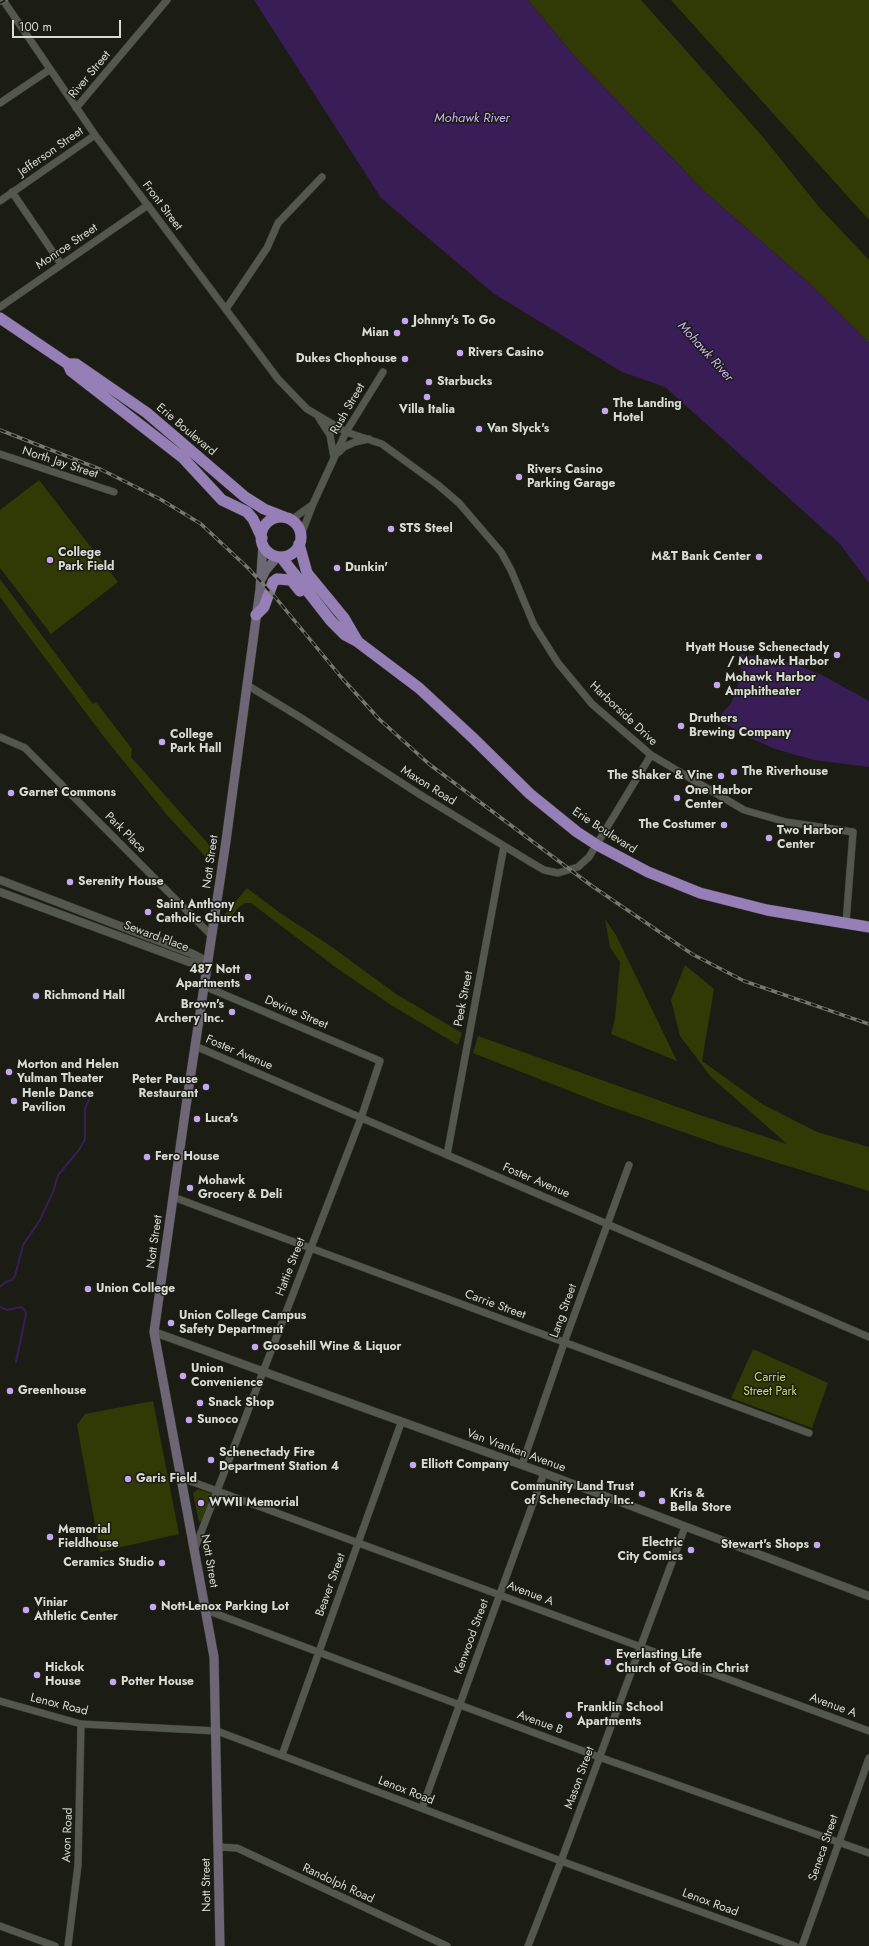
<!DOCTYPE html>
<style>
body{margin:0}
#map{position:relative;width:869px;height:1946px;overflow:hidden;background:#1b1d15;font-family:Jost,sans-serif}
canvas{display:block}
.scale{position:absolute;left:12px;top:20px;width:109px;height:18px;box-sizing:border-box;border:2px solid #d8dad4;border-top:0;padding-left:5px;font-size:12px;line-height:14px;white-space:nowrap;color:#d8dad4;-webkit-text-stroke:3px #1b1d15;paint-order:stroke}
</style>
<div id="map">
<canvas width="869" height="1946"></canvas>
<div class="scale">100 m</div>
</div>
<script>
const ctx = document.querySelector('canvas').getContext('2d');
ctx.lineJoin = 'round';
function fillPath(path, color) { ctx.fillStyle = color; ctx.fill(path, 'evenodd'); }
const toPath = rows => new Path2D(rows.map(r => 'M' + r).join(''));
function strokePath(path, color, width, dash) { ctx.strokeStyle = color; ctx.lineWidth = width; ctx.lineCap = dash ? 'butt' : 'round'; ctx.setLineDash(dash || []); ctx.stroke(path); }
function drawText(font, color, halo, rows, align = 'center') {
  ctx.font = font + ' Jost,sans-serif'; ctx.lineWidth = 3; ctx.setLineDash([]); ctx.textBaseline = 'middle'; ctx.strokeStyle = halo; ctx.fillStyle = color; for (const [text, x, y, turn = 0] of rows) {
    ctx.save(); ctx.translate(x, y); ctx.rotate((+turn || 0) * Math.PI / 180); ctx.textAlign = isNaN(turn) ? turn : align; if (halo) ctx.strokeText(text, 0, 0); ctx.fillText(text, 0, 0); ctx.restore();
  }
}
fillPath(toPath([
 [528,0,641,0,763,137,819,207,869,260,869,343,811,285,704,191,575,57],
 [671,0,869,0,869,220],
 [39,480,118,582,51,634,0,568,0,510],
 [0,579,93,704,96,702,132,749,131,757,211,847,215,852,213,865,167,815,104,737,21,626,0,597],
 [247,888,283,915,332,947,396,994,462,1033,458,1045,391,1005,338,969,251,903,245,903,238,908,226,924,222,924,223,916],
 [605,919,616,935,677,1061,611,1034,615,1019,620,962,610,947],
 [685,965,714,989,702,1061,762,1104,817,1132,869,1147,869,1191,723,1146,603,1104,473,1053,478,1036,697,1114,787,1144,711,1077,680,1036,671,1000],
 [753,1349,828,1383,812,1428,731,1398],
 [153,1401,179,1534,100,1552,77,1425,85,1414],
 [198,1489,212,1494,202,1521,199,1522,193,1493]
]), '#313904');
fillPath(toPath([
 [254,0,528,0,575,57,704,191,811,285,869,343,869,583,840,544,665,387,622,372,493,293,381,198],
 [740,654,776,659,797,665,824,676,869,701,869,767,814,760,775,749,750,738,717,719,731,703,736,692,741,673]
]), '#381d56');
strokePath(toPath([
 [0,1287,6,1282,12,1280,15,1276,23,1245,40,1220,53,1192,58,1175,79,1150,85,1139,85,1109,92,1093],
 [0,1307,7,1310,21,1307,25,1310,26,1314,16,1362]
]), '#381d56', 2);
const minor = toPath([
 [3,0,95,135,278,379,307,409,346,432,382,444,438,485,459,503,501,552,511,570,534,625,558,663,592,704,651,755,744,810,786,822,853,832,846,923],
 [0,103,49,70],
 [76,108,167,0],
 [12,192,61,264],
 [0,201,95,135],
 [0,307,148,205],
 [226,309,267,248,278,223,322,177],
 [319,418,330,435,334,458],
 [339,452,344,447,355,442,369,439],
 [0,454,114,492],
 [291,520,312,505],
 [301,535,313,504,346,432,383,372],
 [247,685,303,719,419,794,532,863,544,870,558,873,578,867,589,857,651,755],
 [0,737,25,748,212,936],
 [195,1046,869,1337],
 [447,1155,504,846],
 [173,1197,809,1433],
 [522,1465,564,1343,629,1165],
 [182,1478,869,1731],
 [195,1548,361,1118,380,1061,204,986],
 [206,1610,599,1757,869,1853],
 [0,1701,81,1724,217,1731,561,1861,795,1946],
 [282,1755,401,1423],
 [422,1808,544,1473],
 [218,1847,237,1848,447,1946],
 [0,1926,55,1946],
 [68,1946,78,1865,81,1724],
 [528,1946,561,1861,685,1527],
 [802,1946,869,1758]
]);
const tertiary = toPath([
 [0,880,193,954,208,962],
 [0,892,189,962,207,962],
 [154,1332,544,1473,869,1596]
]);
const secondary = toPath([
 [262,578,266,570,277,557],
 [220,1946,214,1657,154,1332,186,1106,226,841,260,589,263,544]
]);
const trunk = toPath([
 [0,318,68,364,71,371,183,458,222,500,247,512,253,519,262,538],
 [68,364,76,364,147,413,245,497,264,509,287,518],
 '261 537a20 20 0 1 1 40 0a20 20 0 1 1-40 0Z',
 [299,544,307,573,344,618,358,642],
 [281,557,331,621,345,635,358,642,419,688,473,738,530,794,577,832,597,845,648,872,700,893,767,910,869,927],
 [256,615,264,607,273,582,277,579,291,580,300,591]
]);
strokePath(minor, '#343531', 8);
strokePath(tertiary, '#343531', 9);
strokePath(secondary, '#343531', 10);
strokePath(trunk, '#343531', 12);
strokePath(minor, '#54574e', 7);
strokePath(tertiary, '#54574e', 8);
strokePath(secondary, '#6d6675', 9);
strokePath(trunk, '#967eb6', 11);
const rail = toPath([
 [0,3,6,0],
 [0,430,102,470,160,499,201,524,248,568,275,597,341,677,379,719,429,764,592,886,692,954,744,981,869,1024]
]);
strokePath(rail, '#757770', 3.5);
strokePath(rail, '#1b1d15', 2, [6]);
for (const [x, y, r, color] of [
 [405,321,4,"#c5a7f1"],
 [397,333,4,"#c5a7f1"],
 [460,353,4,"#c5a7f1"],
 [405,359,4,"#c5a7f1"],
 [429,382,4,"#c5a7f1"],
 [427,397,4,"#c5a7f1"],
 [605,411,4,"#c5a7f1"],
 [479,429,4,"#c5a7f1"],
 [519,477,4,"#c5a7f1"],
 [391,529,4,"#c5a7f1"],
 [759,557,4,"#c5a7f1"],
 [50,560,4,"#c5a7f1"],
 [337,568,4,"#c5a7f1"],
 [837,655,4,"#c5a7f1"],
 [717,685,4,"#c5a7f1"],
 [681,726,4,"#c5a7f1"],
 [162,742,4,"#c5a7f1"],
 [734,772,4,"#c5a7f1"],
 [721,776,4,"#c5a7f1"],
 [11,793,4,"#c5a7f1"],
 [677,798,4,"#c5a7f1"],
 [724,825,4,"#c5a7f1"],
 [769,838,4,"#c5a7f1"],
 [70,882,4,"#c5a7f1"],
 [148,912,4,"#c5a7f1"],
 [248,977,4,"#c5a7f1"],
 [36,996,4,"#c5a7f1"],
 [232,1012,4,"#c5a7f1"],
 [9,1072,4,"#c5a7f1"],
 [206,1087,4,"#c5a7f1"],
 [14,1101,4,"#c5a7f1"],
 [197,1119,4,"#c5a7f1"],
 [147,1157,4,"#c5a7f1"],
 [190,1188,4,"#c5a7f1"],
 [88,1289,4,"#c5a7f1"],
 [171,1323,4,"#c5a7f1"],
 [255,1347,4,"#c5a7f1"],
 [183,1376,4,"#c5a7f1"],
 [10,1391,4,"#c5a7f1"],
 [200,1403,4,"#c5a7f1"],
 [189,1420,4,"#c5a7f1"],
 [211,1460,4,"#c5a7f1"],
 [413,1465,4,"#c5a7f1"],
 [128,1479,4,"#c5a7f1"],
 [642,1494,4,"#c5a7f1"],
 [662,1501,4,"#c5a7f1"],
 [201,1503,4,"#c5a7f1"],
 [50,1537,4,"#c5a7f1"],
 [817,1545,4,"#c5a7f1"],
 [691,1550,4,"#c5a7f1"],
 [162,1563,4,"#c5a7f1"],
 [153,1607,4,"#c5a7f1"],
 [26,1610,4,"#c5a7f1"],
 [608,1662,4,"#c5a7f1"],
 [37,1675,4,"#c5a7f1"],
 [113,1682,4,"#c5a7f1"],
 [569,1715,4,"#c5a7f1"]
]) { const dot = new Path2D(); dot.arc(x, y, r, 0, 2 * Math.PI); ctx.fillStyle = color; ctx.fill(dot); strokePath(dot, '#1b1d15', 1.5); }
drawText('12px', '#d8dad4', '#1b1d15', [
 ["River Street",90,75,-50],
 ["Jefferson Street",51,152,-35],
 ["Front Street",162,206,53],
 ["Monroe Street",67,247,-34],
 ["Rush Street",348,409,-60],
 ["Erie Boulevard",186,430,40],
 ["North Jay Street",60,463,18],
 ["Harborside Drive",623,714,43],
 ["Maxon Road",428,786,32],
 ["Erie Boulevard",604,831,33],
 ["Park Place",125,833,45],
 ["Nott Street",211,862,-82],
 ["Seward Place",156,937,20],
 ["Peek Street",464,999,-79],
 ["Devine Street",296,1013,23],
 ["Foster Avenue",239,1053,23],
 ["Foster Avenue",536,1181,23],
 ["Nott Street",155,1242,-82],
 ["Hattie Street",291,1267,-69],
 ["Carrie Street",495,1305,20],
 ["Lang Street",564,1311,-70],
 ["Van Vranken Avenue",516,1451,20],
 ["Nott Street",209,1561,80],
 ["Beaver Street",331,1585,-70],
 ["Avenue A",530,1594,21],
 ["Kenwood Street",472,1637,-70],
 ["Lenox Road",59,1705,14],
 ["Avenue A",833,1706,20],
 ["Avenue B",540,1723,20],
 ["Mason Street",580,1778,-70],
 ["Lenox Road",406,1791,21],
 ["Avon Road",68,1835,-88],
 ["Seneca Street",824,1848,-71],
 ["Randolph Road",338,1884,25],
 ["Nott Street",207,1885,-91],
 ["Lenox Road",710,1903,20]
]);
drawText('bold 12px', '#d8dad4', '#1b1d15', [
 ["Johnny's To Go",413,321],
 ["Mian",389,333,"right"],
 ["Rivers Casino",468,353],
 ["Dukes Chophouse",397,359,"right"],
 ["Starbucks",437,382],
 ["The Landing",613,404],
 ["Hotel",613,418],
 ["Villa Italia",427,410,"center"],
 ["Van Slyck's",487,429],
 ["Rivers Casino",527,470],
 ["Parking Garage",527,484],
 ["STS Steel",399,529],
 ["College",58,553],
 ["Park Field",58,567],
 ["M&T Bank Center",751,557,"right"],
 ["Dunkin'",345,568],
 ["Hyatt House Schenectady",829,648,"right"],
 ["/ Mohawk Harbor",829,662,"right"],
 ["Mohawk Harbor",725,678],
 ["Amphitheater",725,692],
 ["Druthers",689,719],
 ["Brewing Company",689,733],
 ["College",170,735],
 ["Park Hall",170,749],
 ["The Riverhouse",742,772],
 ["The Shaker & Vine",713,776,"right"],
 ["One Harbor",685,791],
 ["Center",685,805],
 ["Garnet Commons",19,793],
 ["The Costumer",716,825,"right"],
 ["Two Harbor",777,831],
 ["Center",777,845],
 ["Serenity House",78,882],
 ["Saint Anthony",156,905],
 ["Catholic Church",156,919],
 ["487 Nott",240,970,"right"],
 ["Apartments",240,984,"right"],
 ["Richmond Hall",44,996],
 ["Brown's",224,1005,"right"],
 ["Archery Inc.",224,1019,"right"],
 ["Morton and Helen",17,1065],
 ["Yulman Theater",17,1079],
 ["Peter Pause",198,1080,"right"],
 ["Restaurant",198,1094,"right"],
 ["Henle Dance",22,1094],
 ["Pavilion",22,1108],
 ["Luca's",205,1119],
 ["Fero House",155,1157],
 ["Mohawk",198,1181],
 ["Grocery & Deli",198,1195],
 ["Union College",96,1289],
 ["Union College Campus",179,1316],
 ["Safety Department",179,1330],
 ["Goosehill Wine & Liquor",263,1347],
 ["Union",191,1369],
 ["Convenience",191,1383],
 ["Greenhouse",18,1391],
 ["Snack Shop",208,1403],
 ["Sunoco",197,1420],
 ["Schenectady Fire",219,1453],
 ["Department Station 4",219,1467],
 ["Elliott Company",421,1465],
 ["Garis Field",136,1479],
 ["Community Land Trust",634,1487,"right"],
 ["of Schenectady Inc.",634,1501,"right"],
 ["Kris &",670,1494],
 ["Bella Store",670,1508],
 ["WWII Memorial",209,1503],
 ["Memorial",58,1530],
 ["Fieldhouse",58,1544],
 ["Electric",683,1543,"right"],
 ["City Comics",683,1557,"right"],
 ["Stewart's Shops",809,1545,"right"],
 ["Ceramics Studio",154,1563,"right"],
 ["Viniar",34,1603],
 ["Athletic Center",34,1617],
 ["Nott-Lenox Parking Lot",161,1607],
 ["Everlasting Life",616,1655],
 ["Church of God in Christ",616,1669],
 ["Hickok",45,1668],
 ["House",45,1682],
 ["Potter House",121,1682],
 ["Franklin School",577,1708],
 ["Apartments",577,1722]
], 'left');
drawText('12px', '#c7db75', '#1b1d15', [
 ["Carrie",770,1378],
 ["Street Park",770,1392]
]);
drawText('italic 13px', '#cdb0f8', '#1b1d15', [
 ["Mohawk River",472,119],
 ["Mohawk River",705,352,48]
]);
</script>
